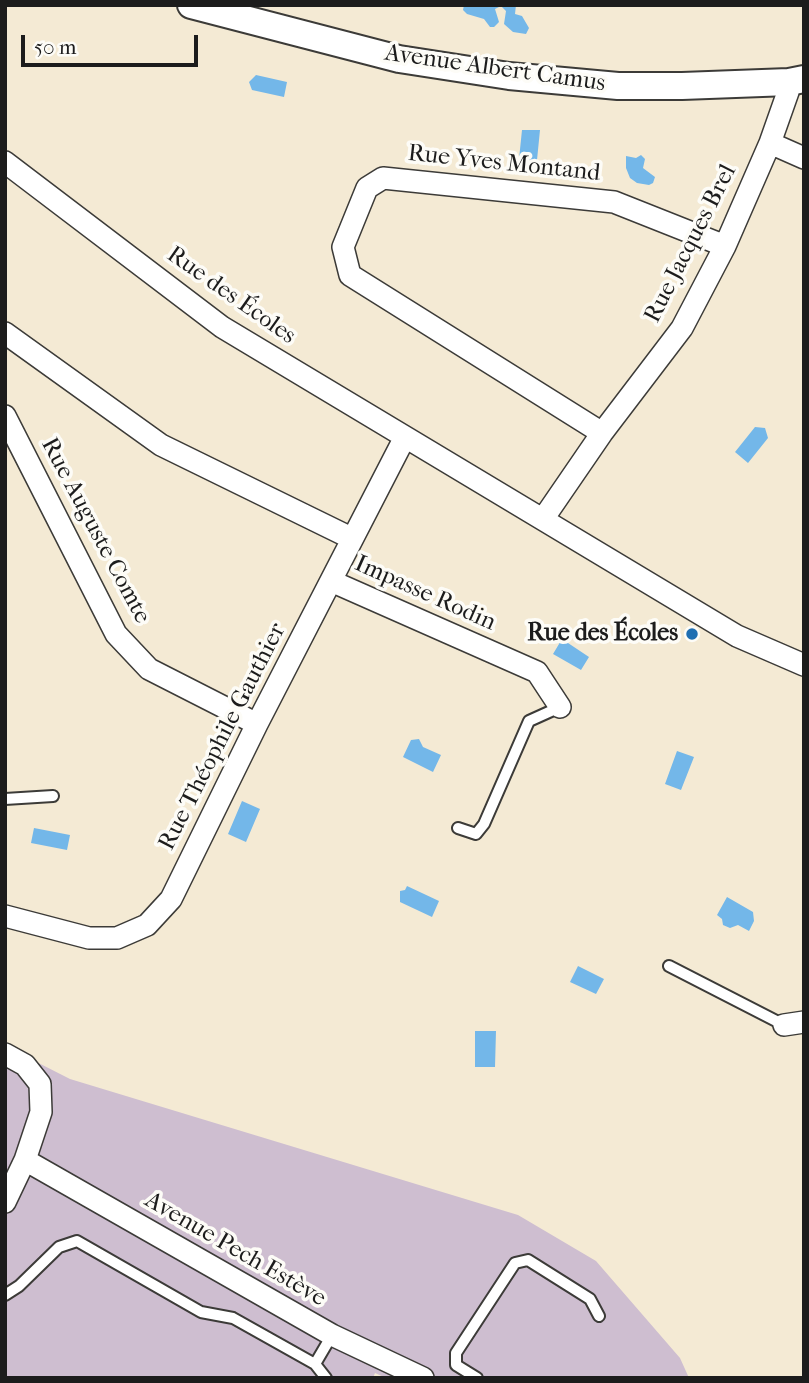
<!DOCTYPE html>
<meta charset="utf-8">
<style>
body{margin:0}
#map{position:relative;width:809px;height:1383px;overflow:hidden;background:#f4ead4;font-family:"IM FELL French Canon",serif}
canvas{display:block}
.frame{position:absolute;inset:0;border:7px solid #1c1c1c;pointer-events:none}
.scale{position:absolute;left:21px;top:35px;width:177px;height:32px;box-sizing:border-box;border:4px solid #1c1c1c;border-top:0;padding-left:9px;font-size:21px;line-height:24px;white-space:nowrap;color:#1c1c1c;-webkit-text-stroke:5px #fdfcf7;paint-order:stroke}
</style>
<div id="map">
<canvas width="809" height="1383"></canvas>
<div class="frame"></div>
<div class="scale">50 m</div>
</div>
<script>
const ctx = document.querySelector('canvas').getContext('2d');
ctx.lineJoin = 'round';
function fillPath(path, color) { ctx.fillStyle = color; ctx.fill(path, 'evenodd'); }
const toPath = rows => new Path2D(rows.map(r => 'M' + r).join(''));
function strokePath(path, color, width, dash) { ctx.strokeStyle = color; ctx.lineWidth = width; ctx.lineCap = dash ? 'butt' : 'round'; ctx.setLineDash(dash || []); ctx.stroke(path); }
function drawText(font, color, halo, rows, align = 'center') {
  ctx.font = font + ' "IM FELL French Canon",serif'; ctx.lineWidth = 7; ctx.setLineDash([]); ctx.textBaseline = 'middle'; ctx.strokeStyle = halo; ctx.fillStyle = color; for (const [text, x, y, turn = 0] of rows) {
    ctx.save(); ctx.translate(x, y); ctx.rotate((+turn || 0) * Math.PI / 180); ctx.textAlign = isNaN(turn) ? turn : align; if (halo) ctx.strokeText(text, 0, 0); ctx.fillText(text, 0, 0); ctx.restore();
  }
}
fillPath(toPath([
 [5,1046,70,1079,518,1215,596,1261,680,1358,689,1378,386,1378,375,1373,373,1378,5,1378]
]), '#cebed0');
fillPath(toPath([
 [464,5,516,5,515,14,522,16,529,28,526,34,513,32,504,24,506,11,501,6,495,9,499,22,494,27,490,27,484,19,467,14,463,10],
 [256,75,287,82,284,97,252,90,249,82],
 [522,130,540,130,537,160,519,159],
 [641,155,645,159,643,168,655,177,653,183,649,185,637,183,630,178,626,168,626,156,636,158],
 [755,427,765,428,768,438,748,463,735,452],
 [562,639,589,657,581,670,553,654],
 [419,739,423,747,441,755,433,772,403,757,411,740],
 [677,751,694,757,681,790,665,784],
 [242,801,260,809,246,842,228,834],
 [34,828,70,835,67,850,31,843],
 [407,886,439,901,432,917,400,902,400,891,405,890],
 [727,897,753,912,754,921,749,931,738,925,730,928,723,925,722,919,717,915],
 [578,966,604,979,596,994,570,982],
 [475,1031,496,1031,495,1067,475,1067]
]), '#73b7e9');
const service = toPath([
 [5,799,53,796],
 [458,828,476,834,484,824,529,721,560,707],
 [669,966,784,1025],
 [5,1295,19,1286,59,1247,77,1241,201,1312,233,1318,315,1364],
 [326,1378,315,1364,332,1335],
 [477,1378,456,1365,456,1353,515,1263,528,1260,590,1299,599,1316]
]);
const minor = toPath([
 [770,143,804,158],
 [5,162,222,327,737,636,804,665],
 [5,333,161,445,351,538],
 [5,416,116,634,149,669,257,724],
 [602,433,350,275,343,247,367,188,383,178,614,202,725,246],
 [543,519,602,433,682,328,725,246,770,143,788,92,789,82],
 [331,581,537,672,560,707],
 [5,916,89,938,117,938,147,925,171,899,257,724,405,437],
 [784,1025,804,1022],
 [5,1054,25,1065,40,1084,41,1112,25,1160,5,1202],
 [25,1160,332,1335,423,1378]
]);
const tertiary = toPath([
 [191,5,399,59,509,76,618,86,682,86,789,82,804,79]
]);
strokePath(service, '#3c3b38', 14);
strokePath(minor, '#3c3b38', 24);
strokePath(tertiary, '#3c3b38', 30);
strokePath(service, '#fff', 10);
strokePath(minor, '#fff', 21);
strokePath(tertiary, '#fff', 26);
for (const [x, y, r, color] of [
 [692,634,7,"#1f6fb2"]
]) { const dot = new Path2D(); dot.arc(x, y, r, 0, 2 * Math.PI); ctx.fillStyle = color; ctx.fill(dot); strokePath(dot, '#fdfcf7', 2.5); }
drawText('24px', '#1c1c1c', '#fdfcf7', [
 ["Avenue Albert Camus",495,69,8],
 ["Rue Yves Montand",504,164,6],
 ["Rue Jacques Brel",691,244,-63],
 ["Rue des Écoles",231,296,35],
 ["Rue Auguste Comte",95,531,62],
 ["Impasse Rodin",425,594,24],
 ["Rue Théophile Gauthier",223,737,-63],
 ["Avenue Pech Estève",235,1250,30]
]);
drawText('bold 24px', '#1c1c1c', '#fdfcf7', [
 ["Rue des Écoles",678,634]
], 'right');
</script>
